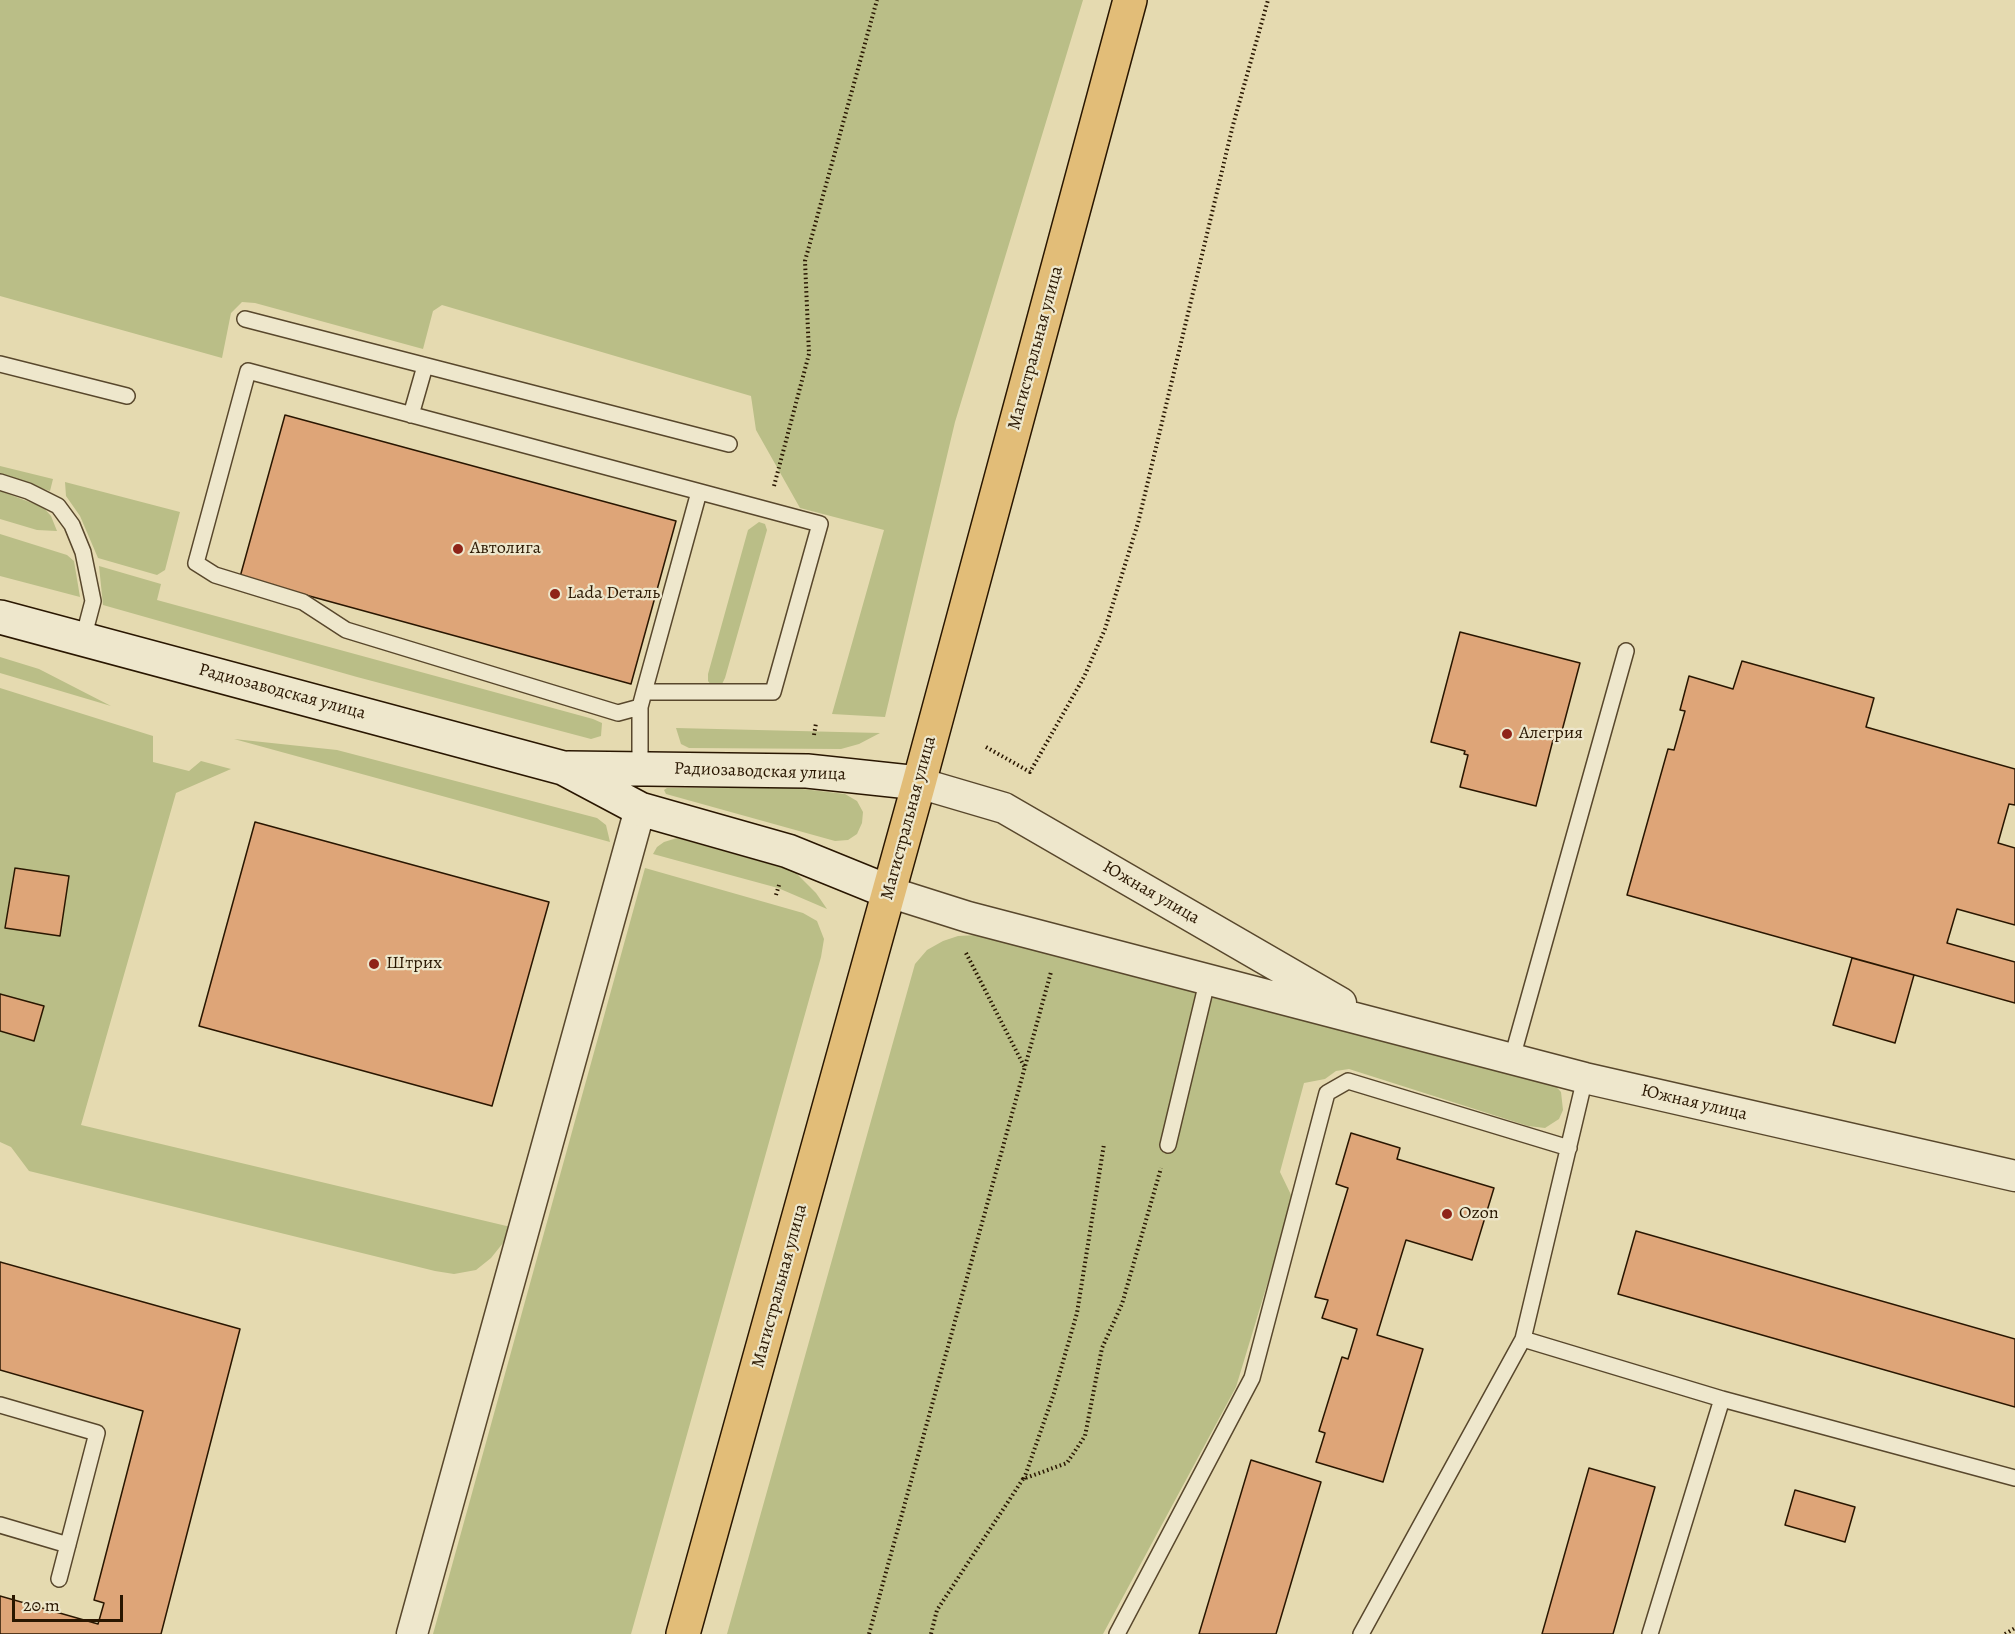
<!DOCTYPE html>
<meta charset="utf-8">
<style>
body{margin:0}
#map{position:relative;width:2015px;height:1634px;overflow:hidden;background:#e5dab0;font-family:Alegreya,serif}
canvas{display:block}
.scale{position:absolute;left:12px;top:1595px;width:111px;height:27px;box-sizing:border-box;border:3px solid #291600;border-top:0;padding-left:8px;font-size:18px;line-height:21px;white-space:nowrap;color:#291600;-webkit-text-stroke:4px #eee7cc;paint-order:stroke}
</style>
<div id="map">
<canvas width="2015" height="1634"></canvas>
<div class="scale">20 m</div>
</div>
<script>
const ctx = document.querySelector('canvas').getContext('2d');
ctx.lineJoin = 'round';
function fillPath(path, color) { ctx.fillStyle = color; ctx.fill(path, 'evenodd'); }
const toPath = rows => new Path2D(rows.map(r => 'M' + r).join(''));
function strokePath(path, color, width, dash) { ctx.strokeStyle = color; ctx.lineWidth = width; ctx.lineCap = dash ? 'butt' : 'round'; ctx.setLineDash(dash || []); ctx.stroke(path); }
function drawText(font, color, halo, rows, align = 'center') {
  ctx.font = font + ' Alegreya,serif'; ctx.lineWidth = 4.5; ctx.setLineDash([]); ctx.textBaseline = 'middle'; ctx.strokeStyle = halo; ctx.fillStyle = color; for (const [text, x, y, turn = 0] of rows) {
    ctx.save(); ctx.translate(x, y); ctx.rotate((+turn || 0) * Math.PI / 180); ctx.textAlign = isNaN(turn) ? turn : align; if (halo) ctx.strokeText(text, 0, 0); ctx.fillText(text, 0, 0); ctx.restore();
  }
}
fillPath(toPath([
 [0,0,1083,0,955,422,885,717,832,714,884,530,800,508,756,430,751,396,442,305,433,311,423,349,255,303,242,302,231,313,222,358,0,296],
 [0,466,53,479,50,491,0,475],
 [65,482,180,512,165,570,157,575,98,558,80,516,66,496],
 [0,491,43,507,51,516,57,531,37,530,0,519],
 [759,522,765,524,767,530,725,678,722,684,711,685,708,681,708,674,748,530],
 [0,534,67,555,74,561,80,597,0,576],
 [99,566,161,584,157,600,593,719,602,723,601,736,591,739,357,677,103,605],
 [0,657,39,669,111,706,0,673],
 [0,688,153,736,153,762,189,771,201,761,231,769,176,793,81,1125,515,1228,491,1258,476,1270,454,1274,435,1271,29,1171,11,1147,0,1142],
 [676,728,880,733,859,744,841,749,689,748,681,744],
 [234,739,337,750,597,818,606,825,610,842],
 [667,788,794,788,845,794,857,801,863,812,862,823,857,834,848,840,835,841,666,794,664,790],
 [677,838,794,871,816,893,827,909,778,888,653,854,657,847,664,842],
 [645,868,803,913,817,921,824,939,821,957,631,1634,433,1634],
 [977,935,1549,1079,1561,1092,1563,1110,1559,1119,1545,1128,1528,1126,1349,1069,1336,1071,1325,1079,1304,1083,1280,1172,1293,1199,1236,1387,1103,1634,727,1634,915,964,927,950,943,941,958,936]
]), '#babe87');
const building = toPath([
 [285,415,676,521,631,684,240,577,285,415],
 [1460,632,1580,663,1559,742,1553,740,1536,806,1460,787,1468,755,1464,754,1465,751,1431,742,1460,632],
 [1742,661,1874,698,1866,727,2015,769,2015,805,2009,804,1998,843,2015,848,2015,925,1957,909,1947,943,2015,962,2015,1003,1627,895,1668,749,1674,750,1685,711,1680,710,1689,676,1733,689,1742,661],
 [255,822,549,902,492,1106,199,1026,255,822],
 [15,868,69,876,60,936,5,928,15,868],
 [1852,958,1914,975,1895,1043,1833,1025,1852,958],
 [0,994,44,1006,34,1041,0,1031,0,994],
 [1351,1133,1400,1148,1397,1159,1494,1188,1472,1260,1406,1240,1377,1335,1423,1349,1383,1482,1316,1462,1325,1433,1319,1431,1342,1357,1348,1359,1357,1329,1322,1318,1328,1300,1315,1297,1348,1188,1336,1184,1351,1133],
 [1636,1231,2015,1339,2015,1407,1618,1294,1636,1231],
 [0,1262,240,1329,161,1634,0,1634,0,1596,98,1624,104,1603,94,1600,143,1411,0,1370,0,1262],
 [1251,1460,1321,1482,1276,1634,1199,1634,1251,1460],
 [1589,1468,1655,1487,1613,1634,1542,1634,1589,1468],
 [1795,1490,1855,1507,1845,1542,1785,1525,1795,1490]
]);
fillPath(building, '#dea578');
strokePath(building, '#291600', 1.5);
const lane = toPath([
 [245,319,729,444],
 [0,364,127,396],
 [411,415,425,366],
 [0,482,28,491,58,506,72,525,83,552,93,601,83,639],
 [644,692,773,692,820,524,248,371,196,563,215,575,303,602,346,630,618,713,640,707,644,692,699,492],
 [640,768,640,707],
 [1512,1058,1626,651],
 [1585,1078,1523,1339,1722,1399,2015,1478],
 [1168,1145,1208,978],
 [0,1405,97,1433,59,1579],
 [0,1525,68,1545],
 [1117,1634,1252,1378,1327,1093,1348,1081,1569,1148],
 [1361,1634,1523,1339],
 [1650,1634,1722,1399]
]);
const street = toPath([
 [919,783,1004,808,1341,1003],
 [889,892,968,917,1585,1078,2015,1176],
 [412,1634,640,809]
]);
const secondary = toPath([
 [0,617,563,768,640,809,788,851,889,892],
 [568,768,807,771,919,783]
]);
const highway = toPath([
 [683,1634,919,783,1130,0]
]);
strokePath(lane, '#58472c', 18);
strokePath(street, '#58472c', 33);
strokePath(secondary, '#291600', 36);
strokePath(highway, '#291600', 36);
strokePath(toPath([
 [774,486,809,354,805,261,877,0],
 [814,735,816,723],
 [986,747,1030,772,1084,677,1105,629,1138,523,1233,125,1268,0],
 [776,895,779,885],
 [966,953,1025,1068],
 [1024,1479,1054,1393,1077,1313,1104,1144],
 [869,1634,1051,972],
 [931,1634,937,1610,1023,1479,1067,1463,1085,1436,1102,1348,1122,1304,1161,1168],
 [2005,1634,2015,1628]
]), '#291600', 4, [1.5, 3]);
strokePath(lane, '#eee7cc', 15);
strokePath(street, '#eee7cc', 30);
strokePath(secondary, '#eee7cc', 33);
strokePath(highway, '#e2bd78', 33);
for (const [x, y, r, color] of [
 [458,549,6,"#8f2418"],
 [555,594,6,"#8f2418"],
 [1507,734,6,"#8f2418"],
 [374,964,6,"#8f2418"],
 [1447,1214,6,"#8f2418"]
]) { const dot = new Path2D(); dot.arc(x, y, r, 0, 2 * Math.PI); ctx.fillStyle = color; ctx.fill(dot); strokePath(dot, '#eee7cc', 2); }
drawText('18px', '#291600', '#eee7cc', [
 ["Магистральная улица",1036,348,-75],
 ["Радиозаводская улица",282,692,15],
 ["Радиозаводская улица",760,772,2],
 ["Магистральная улица",909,818,-75],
 ["Южная улица",1151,893,30],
 ["Южная улица",1694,1103,13],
 ["Магистральная улица",780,1286,-75]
]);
drawText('18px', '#291600', '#eee7cc', [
 ["Автолига",470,549],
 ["Lada Dеталь",567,594],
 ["Алегрия",1519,734],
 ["Штрих",386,964],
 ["Ozon",1459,1214]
], 'left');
</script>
